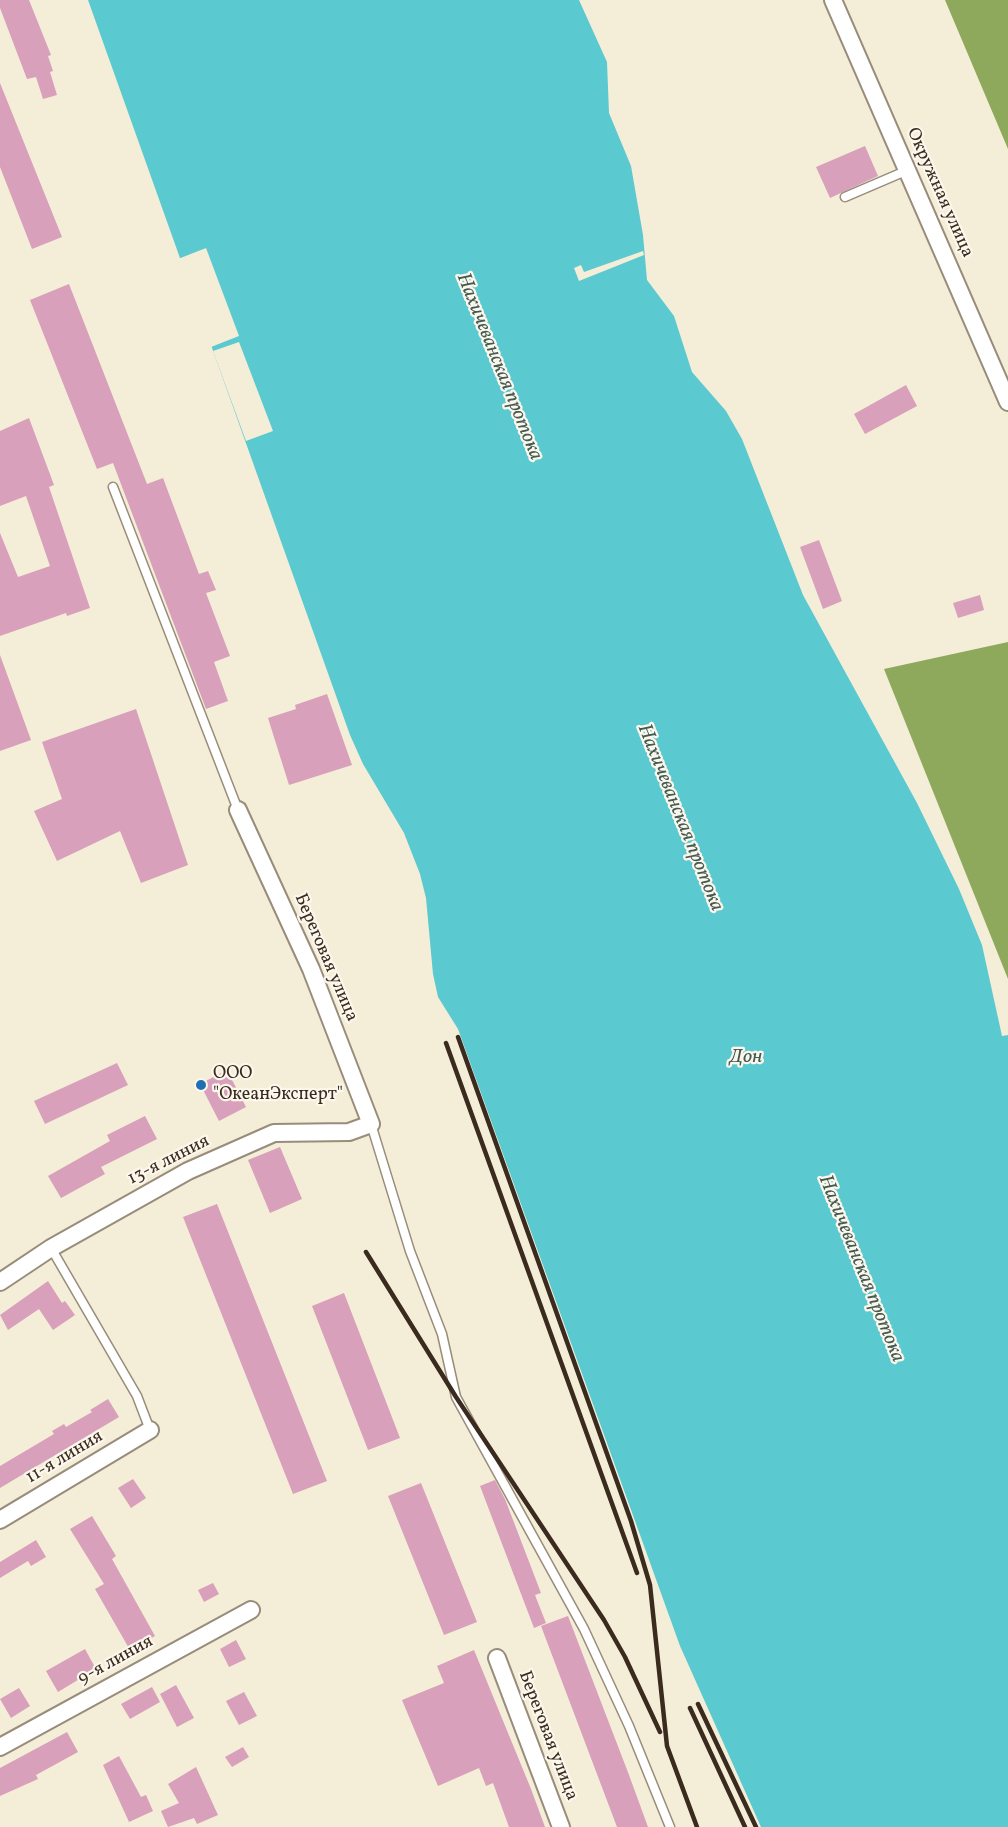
<!DOCTYPE html>
<meta charset="utf-8">
<style>
body{margin:0}
canvas{display:block;background:#f4edd7}
</style>
<canvas width="1008" height="1827"></canvas>
<script>
const ctx = document.querySelector('canvas').getContext('2d');
ctx.lineJoin = 'round';
function fillPath(path, color) { ctx.fillStyle = color; ctx.fill(path, 'evenodd'); }
const toPath = rows => new Path2D(rows.map(r => 'M' + r).join(''));
function strokePath(path, color, width, dash) { ctx.strokeStyle = color; ctx.lineWidth = width; ctx.lineCap = dash ? 'butt' : 'round'; ctx.setLineDash(dash || []); ctx.stroke(path); }
function drawText(font, color, halo, rows, align = 'center') {
  ctx.font = font + ' Vollkorn,serif'; ctx.lineWidth = 4.5; ctx.setLineDash([]); ctx.textBaseline = 'middle'; ctx.strokeStyle = halo; ctx.fillStyle = color; for (const [text, x, y, turn = 0] of rows) {
    ctx.save(); ctx.translate(x, y); ctx.rotate((+turn || 0) * Math.PI / 180); ctx.textAlign = isNaN(turn) ? turn : align; if (halo) ctx.strokeText(text, 0, 0); ctx.fillText(text, 0, 0); ctx.restore();
  }
}
fillPath(toPath([
 [945,0,1008,0,1008,149],
 [1008,642,1008,979,884,669]
]), '#8ea95b');
fillPath(toPath([
 [88,0,579,0,607,62,609,113,631,166,643,235,647,280,674,316,692,372,726,411,742,439,803,595,917,803,959,889,982,945,1008,998,1008,1827,761,1827,680,1646,458,1029,438,997,433,974,426,898,420,874,404,833,363,764,350,735]
]), '#5bc9d0');
fillPath(toPath([
 [206,248,239,336,211,347,178,259],
 [643,251,644,255,579,281,574,268,581,265,584,272],
 [239,342,273,431,246,441,213,351],
 [985,944,1008,991,1008,1035,1002,1036,982,945]
]), '#f4edd7');
fillPath(toPath([
 [0,0,29,0,51,55,48,56,53,71,50,72,57,95,43,99,36,77,27,79,0,8],
 [0,83,62,237,32,249,0,167],
 [865,146,878,176,830,198,816,167],
 [69,284,147,484,163,478,199,574,208,571,216,590,206,593,230,656,214,662,228,701,206,709,113,463,97,469,30,300],
 [906,385,917,406,865,434,854,414],
 [29,418,54,485,49,487,90,608,67,616,66,613,0,636,0,533,18,577,50,566,26,496,0,506,0,431],
 [819,540,842,601,823,609,800,547],
 [980,595,984,610,958,618,953,603],
 [0,655,31,740,0,751],
 [327,694,352,765,289,785,268,718,296,709,295,705],
 [136,709,188,865,141,883,120,831,57,861,34,811,62,799,42,742],
 [117,1063,128,1085,45,1124,34,1101],
 [227,1070,246,1107,219,1121,200,1084],
 [145,1116,157,1139,101,1167,105,1174,61,1198,48,1176,110,1141,107,1135],
 [280,1147,302,1199,270,1213,248,1160],
 [217,1204,327,1481,293,1494,183,1217],
 [48,1281,62,1303,65,1301,75,1315,53,1330,39,1309,8,1330,0,1315],
 [344,1293,400,1438,368,1450,312,1306],
 [108,1399,119,1417,0,1488,0,1466,54,1434,52,1431,64,1424,66,1427,92,1412,90,1410],
 [133,1479,146,1498,131,1508,118,1488],
 [495,1480,505,1499,541,1593,535,1595,546,1623,534,1628,480,1486],
 [421,1483,477,1622,444,1635,388,1496],
 [92,1516,116,1556,112,1559,155,1636,130,1650,95,1589,104,1584,70,1529],
 [36,1540,46,1557,31,1566,28,1561,0,1578,0,1562],
 [213,1583,219,1594,204,1602,198,1590],
 [568,1616,629,1775,648,1827,617,1827,541,1626],
 [236,1640,246,1659,229,1667,220,1649],
 [85,1649,96,1669,58,1692,46,1671],
 [474,1650,531,1789,545,1827,509,1827,493,1783,486,1786,479,1768,438,1786,402,1700,444,1683,437,1666],
 [176,1685,194,1718,177,1727,160,1694],
 [152,1687,160,1702,130,1719,121,1704],
 [19,1688,30,1706,11,1718,0,1699],
 [244,1692,257,1716,239,1725,226,1701],
 [67,1732,78,1752,36,1775,38,1779,0,1796,0,1768],
 [243,1747,249,1757,232,1767,225,1757],
 [119,1756,141,1797,146,1795,153,1811,129,1822,103,1765],
 [196,1767,218,1815,197,1824,194,1818,168,1827,161,1811,179,1803,168,1784]
]), '#d9a0bb');
const lane = toPath([
 [845,197,908,170],
 [113,487,238,810],
 [371,1124,410,1251,442,1334,456,1397,584,1629,629,1726,670,1827],
 [51,1248,137,1396,150,1430]
]);
const street = toPath([
 [833,0,1008,402],
 [0,1282,51,1248,188,1171,274,1133,349,1132,371,1124,311,969,238,810],
 [0,1520,150,1430],
 [497,1658,561,1827],
 [0,1747,251,1610]
]);
strokePath(lane, '#988c7a', 11);
strokePath(street, '#988c7a', 20);
strokePath(lane, '#fff', 8);
strokePath(street, '#fff', 16);
strokePath(toPath([
 [458,1037,631,1521,650,1585,667,1746,697,1827],
 [446,1043,637,1573],
 [366,1252,456,1397,604,1620,625,1657,660,1732],
 [698,1704,756,1827],
 [690,1708,745,1827]
]), '#3b2a1e', 4.5);
for (const [x, y, r, color] of [
 [201,1085,6,"#1f6fb2"]
]) { const dot = new Path2D(); dot.arc(x, y, r, 0, 2 * Math.PI); ctx.fillStyle = color; ctx.fill(dot); strokePath(dot, '#fbf7ec', 2); }
drawText('18px', '#3b2a1e', '#fbf7ec', [
 ["Окружная улица",939,193,66],
 ["Береговая улица",325,958,67],
 ["13-я линия",169,1161,-27],
 ["11-я линия",65,1458,-31],
 ["9-я линия",116,1661,-29],
 ["Береговая улица",547,1736,69]
]);
drawText('18px', '#3b2a1e', '#fbf7ec', [
 ["ООО",213,1075],
 ["\"ОкеанЭксперт\"",213,1096]
], 'left');
drawText('italic 20px', '#455a53', '#fbf7ec', [
 ["Нахичеванская протока",498,367,68],
 ["Нахичеванская протока",679,818,68],
 ["Дон",746,1058],
 ["Нахичеванская протока",860,1269,68]
]);
</script>
